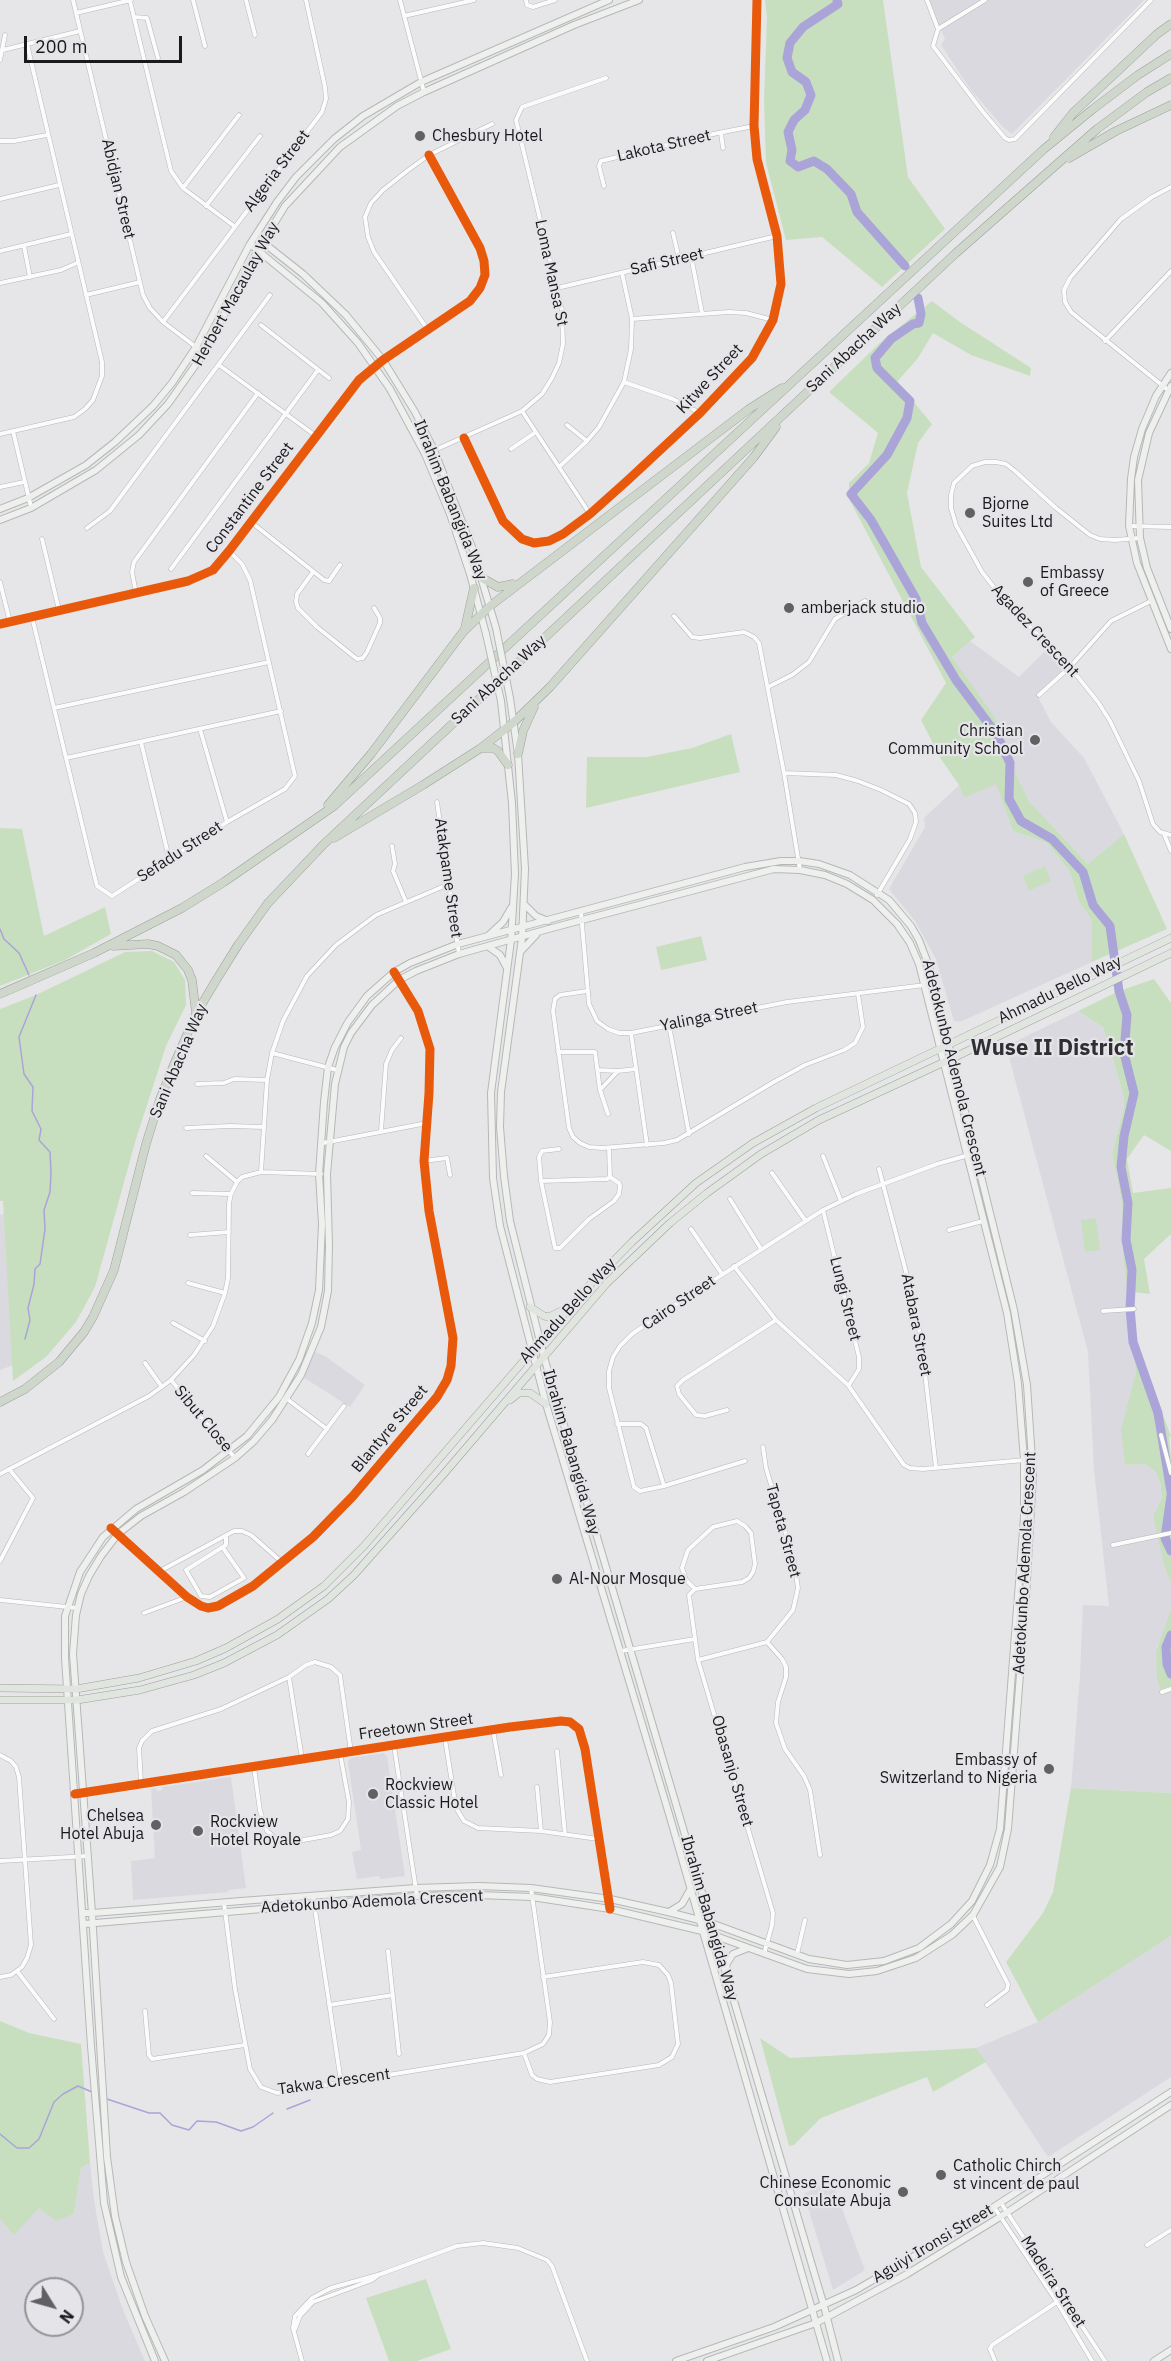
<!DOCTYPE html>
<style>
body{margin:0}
#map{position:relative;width:1171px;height:2361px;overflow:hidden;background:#e6e6e8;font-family:"IBM Plex Sans",sans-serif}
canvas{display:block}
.north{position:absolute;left:24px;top:2277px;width:60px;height:60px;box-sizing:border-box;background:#e5e5e9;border:2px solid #949497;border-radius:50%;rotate:127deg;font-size:16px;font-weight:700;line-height:24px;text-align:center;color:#1a1a1c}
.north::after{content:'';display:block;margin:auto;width:21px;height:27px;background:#616163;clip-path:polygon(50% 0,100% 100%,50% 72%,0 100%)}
.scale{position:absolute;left:24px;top:36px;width:158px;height:27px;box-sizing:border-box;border:3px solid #1a1a1c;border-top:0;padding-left:8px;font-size:18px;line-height:21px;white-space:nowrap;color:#1a1a1c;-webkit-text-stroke:4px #e5e5e9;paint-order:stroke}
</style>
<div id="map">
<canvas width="1171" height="2361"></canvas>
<div class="north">N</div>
<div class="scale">200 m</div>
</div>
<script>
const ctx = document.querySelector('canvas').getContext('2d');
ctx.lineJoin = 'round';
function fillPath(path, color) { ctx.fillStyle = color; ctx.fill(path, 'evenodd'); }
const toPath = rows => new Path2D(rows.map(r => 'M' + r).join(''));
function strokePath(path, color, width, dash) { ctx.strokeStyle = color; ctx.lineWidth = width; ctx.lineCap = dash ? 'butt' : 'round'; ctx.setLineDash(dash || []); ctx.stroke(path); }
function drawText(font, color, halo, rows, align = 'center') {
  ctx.font = font + ' "IBM Plex Sans",sans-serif'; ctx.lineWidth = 4.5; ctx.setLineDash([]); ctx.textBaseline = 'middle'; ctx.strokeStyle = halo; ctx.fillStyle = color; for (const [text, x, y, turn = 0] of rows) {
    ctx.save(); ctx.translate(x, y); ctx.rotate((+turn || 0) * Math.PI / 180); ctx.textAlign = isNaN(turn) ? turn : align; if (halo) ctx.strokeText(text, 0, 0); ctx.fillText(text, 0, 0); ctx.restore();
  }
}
fillPath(toPath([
 [927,0,1144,0,1012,134,1003,127,971,90,941,45,945,39],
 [970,641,1019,677,1045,651,1064,670,1038,697,1051,722,1084,758,1124,834,1088,864,1029,801,952,657],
 [996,783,1013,831,1047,843,1070,872,1079,902,1092,920,1092,962,960,1022,954,1021,936,959,915,921,889,889,925,827,924,818,959,785,964,798],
 [1078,1011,1103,1027,1123,1093,1124,1107,1112,1154,1122,1202,1123,1255,1136,1372,1124,1449,1125,1465,1145,1464,1154,1470,1160,1481,1162,1498,1153,1516,1171,1583,1171,1609,1162,1638,1157,1647,1163,1695,1171,1692,1171,1793,1071,1788,1080,1676,1083,1605,1109,1606,1094,1470,1088,1352,1006,1046],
 [4,1214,13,1365,0,1370,0,1215],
 [315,1352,325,1356,365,1385,350,1407,303,1377],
 [383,1753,387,1756,405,1876,380,1879,379,1876,357,1879,352,1852,361,1850,348,1762,350,1758],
 [231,1777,246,1888,228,1890,228,1892,133,1900,131,1861,155,1858,151,1789,156,1788,157,1791,163,1790,162,1787],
 [1171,1936,1171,2077,1048,2157,976,2048,1038,2022],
 [90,2163,94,2200,103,2252,123,2310,145,2361,0,2361,0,2180,56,2220,74,2214,81,2168],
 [36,2289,72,2289,72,2325,36,2325],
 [831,2179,865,2270,833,2290,804,2194]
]), '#dad9e0');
fillPath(toPath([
 [765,0,883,0,908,177,945,229,882,287,822,237,786,240,766,163,764,100,767,18],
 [932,301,960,322,1031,368,1030,376,971,355,933,333,918,358,897,382,932,424,918,443,907,493,921,567,975,637,952,657,994,716,1016,775,1029,801,1088,864,1124,834,1167,929,1092,962,1092,920,1079,902,1070,872,1047,843,1013,831,996,784,964,798,959,785,941,759,921,720,946,683,849,499,849,483,869,463,878,433,829,392,883,340],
 [731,734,740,772,586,808,587,757,647,757,692,748],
 [0,828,22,829,44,936,105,907,111,934,65,960,0,986],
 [1045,866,1051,881,1029,891,1023,876],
 [701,936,707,960,661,970,656,947],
 [152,951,174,962,185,980,186,1005,166,1046,136,1139,95,1287,76,1322,46,1357,13,1381,3,1201,0,1201,0,1009,36,995,125,952],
 [1154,979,1171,1003,1171,1151,1144,1135,1127,1159,1133,1193,1171,1188,1171,1234,1144,1259,1150,1294,1133,1292,1135,1342,1171,1436,1169,1437,1171,1458,1171,1583,1165,1568,1153,1516,1162,1498,1160,1481,1154,1470,1145,1464,1125,1465,1121,1430,1136,1372,1123,1255,1122,1202,1112,1154,1124,1107,1123,1093,1103,1027,1078,1011,1119,991],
 [1096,1218,1100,1250,1085,1252,1081,1220],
 [1171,1609,1171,1692,1163,1695,1157,1680,1156,1652],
 [1071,1788,1171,1793,1171,1936,1038,2022,1006,1962,1043,1913,1053,1892],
 [0,2021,29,2033,81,2044,90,2163,81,2168,74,2214,56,2221,39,2208,14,2235,0,2219],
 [760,2038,790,2058,976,2048,986,2062,933,2092,927,2077,821,2118,794,2145,789,2146],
 [426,2279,451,2349,417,2361,389,2361,366,2298]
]), '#c8dfbf');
strokePath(toPath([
 [0,929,4,939,19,953,29,975],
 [25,1339,30,1320,28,1308,34,1284,35,1269,40,1264,45,1229,44,1210,50,1192,51,1173,50,1152,39,1140,41,1129,32,1111,33,1087,24,1074,19,1037,36,995],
 [107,2099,149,2113,160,2113,172,2125,189,2130,197,2121,216,2122,241,2131,253,2127,273,2113],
 [287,2109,310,2100],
 [0,2134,17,2148,29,2148,39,2139,54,2102,63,2094,78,2086,92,2092]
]), '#aaa4d9', 1.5);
strokePath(toPath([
 [837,0,838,4,803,27,790,43,787,58,792,72,806,82,811,95,805,110,794,120,788,132,792,150,790,161,798,167,814,161,827,169,851,194,857,212,905,266],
 [918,298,921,314,919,323,913,324,891,339,875,358,877,368,910,401,907,418,887,455,851,494,871,520,916,599,922,623,956,680,997,735,1010,763,1009,799,1021,821,1052,839,1083,872,1093,905,1110,926,1119,991,1127,1015,1124,1053,1134,1093,1124,1136,1121,1167,1128,1203,1126,1240,1132,1270,1130,1308,1133,1342,1158,1413,1171,1492],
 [1171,1496,1165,1538,1171,1551],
 [1171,1635,1166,1647,1167,1664,1171,1674]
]), '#aaa4d9', 9);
const street = toPath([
 [73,0,143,295,150,308,163,322,204,353],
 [193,0,205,46],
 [246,0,255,35],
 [400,0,424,92],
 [526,0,527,5,533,7,555,0],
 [927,0,938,29],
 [985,0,938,29,933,46,983,112,1005,138,1009,140,1015,139,1151,0],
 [130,1,171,171,183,188,234,226],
 [76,13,131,0],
 [404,16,474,0],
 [134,17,147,18,158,58],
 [3,50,80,31],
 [0,60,5,35],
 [721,133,723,148],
 [0,141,14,141,47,135],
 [604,186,599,166,601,161,703,136,754,126],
 [183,188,239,115],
 [0,199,59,185],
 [206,206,260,136],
 [673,233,679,259],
 [24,246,30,277],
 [0,251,71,234],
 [691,256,702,313],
 [0,283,61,270,77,263],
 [557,288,777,236],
 [86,295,140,282],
 [632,319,729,312,746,313,773,320],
 [163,322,322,112,326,99,325,87,306,0],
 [261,325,329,378],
 [428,330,374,252,368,237,365,217,371,203,383,190,407,171,429,155,492,124],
 [1105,341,1171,271],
 [219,365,316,436],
 [624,382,673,399,700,413],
 [1168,390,1071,312,1065,302,1064,290,1070,278,1121,219,1152,197,1171,187],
 [522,411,590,514],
 [567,425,587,441],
 [13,431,31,507],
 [0,434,74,417,85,409,93,400,102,376,102,362,27,44],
 [464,438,503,521,522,539,534,543,549,541,563,534,590,514,628,480,700,413,752,358,773,320,781,284,777,236,757,159,754,126,757,0],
 [511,449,536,432],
 [426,454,522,411,542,394,552,378,559,363,563,344,562,310,516,120,522,107,606,78],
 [559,467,587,441,599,427,624,382,631,349,632,319,622,273],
 [0,487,24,482],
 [251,522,324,580,329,581,340,565],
 [1130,526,1171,527],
 [87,528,110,511,270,295],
 [1140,538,1115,540,1100,539,1090,535,1056,508,1015,471,1006,464,996,462,985,462,972,466,954,483,951,495,951,508,956,525,982,572,1008,605,1070,667,1098,702,1110,721,1139,781,1153,824,1160,832,1171,835],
 [42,539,59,610],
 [171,569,318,370],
 [313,572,297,594,296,602,298,608,317,627,357,659,363,658,367,652,380,623,380,618,374,608],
 [0,582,10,622],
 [136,593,132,572,134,562,258,393],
 [674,616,692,637,700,638,744,632,754,637,759,643,784,773,800,870],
 [32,617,94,874,97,886,112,896,227,822,285,789,295,776,250,580,242,564,229,551],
 [0,624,188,581,213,570,229,551,359,380,383,360,470,301,480,288,485,275,484,261,480,248,429,155],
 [768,687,792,675,809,662,835,619,865,601],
 [1039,695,1070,667,1111,621,1151,601],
 [54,708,269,662],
 [200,729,227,822],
 [141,742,169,858],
 [66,758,281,711],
 [784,773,836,775,858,781,881,790,909,804,915,813,916,822,910,839,877,895],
 [437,802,459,954],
 [1164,834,1171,851],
 [392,846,395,864,393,871,406,902],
 [581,913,589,1004,597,1021,608,1029,619,1033,631,1033,787,1002,933,984],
 [587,991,560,995,555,999,553,1011,569,1128,573,1137,580,1143,589,1147,602,1148,664,1143,677,1140,772,1083,805,1065,844,1050,855,1043,863,1027,858,994],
 [669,1025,689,1134],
 [631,1033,647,1145],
 [558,1052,595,1052,600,1090,608,1114],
 [272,1053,337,1070],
 [598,1070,618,1071,636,1069],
 [197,1084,224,1083,234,1079,267,1080],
 [600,1090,617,1072],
 [186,1128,230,1126,264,1127],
 [381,1131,386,1064,392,1050,401,1038],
 [323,1143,427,1123],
 [559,1149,542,1151,539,1157,541,1181,555,1248,560,1248,589,1219,614,1201,619,1194,620,1186,619,1183,610,1177],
 [206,1156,237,1182],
 [823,1156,841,1201],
 [424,1161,447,1158,450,1175],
 [879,1169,911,1291,921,1339,936,1468],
 [261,1172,267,1080,272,1053,283,1021,307,976,336,945,376,915,449,884],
 [772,1173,805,1220],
 [541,1181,607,1179,610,1177,609,1148],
 [192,1193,231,1194],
 [730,1199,761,1249],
 [823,1210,859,1357,859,1369,849,1385],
 [691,1229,722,1274],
 [949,1230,983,1221],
 [190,1235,229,1232],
 [734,1266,776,1320,848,1385,904,1465,910,1468,923,1469,1025,1460],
 [188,1283,225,1293],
 [1103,1311,1134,1309],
 [173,1323,205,1341],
 [145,1363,162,1387],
 [171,1380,235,1458],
 [287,1399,327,1429],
 [727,1410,705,1416,696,1415,679,1394,677,1386,683,1380,776,1320],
 [617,1424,641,1424,646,1428,664,1486],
 [1161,1435,1171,1473],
 [763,1447,766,1468,794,1561,798,1588,793,1610,767,1642],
 [308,1454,344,1406],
 [745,1461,664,1486,640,1491,634,1487,609,1388,609,1371,613,1357,620,1346,632,1334,661,1314,823,1210,856,1194,937,1164,976,1153],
 [0,1474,149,1396,171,1380,194,1355,213,1326,225,1293,228,1278,229,1203,231,1194,237,1182,242,1177,261,1172,321,1174],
 [112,1528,187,1597,201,1606,208,1608,218,1606,253,1586,313,1537,353,1496,437,1397,447,1380,451,1366,453,1338,429,1211,424,1161,429,1093,430,1049,418,1011,394,972],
 [1113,1545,1171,1533],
 [223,1548,244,1578,210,1597,201,1596,186,1570,226,1545,226,1535],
 [0,1561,33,1498,9,1469],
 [160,1571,234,1531,242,1531,251,1535,283,1563],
 [695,1589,686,1580,682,1568,688,1550,713,1527,737,1521,745,1526,751,1533,755,1564,753,1572,749,1578,742,1582,695,1589,689,1595,698,1660,773,1913,772,1925,764,1954],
 [0,1600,77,1608],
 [144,1613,187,1597],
 [621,1651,695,1639],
 [698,1660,767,1642,782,1659,786,1667,786,1677,778,1702,776,1723,785,1749,804,1776,810,1790,820,1855],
 [1162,1692,1171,1689],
 [493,1730,501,1775],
 [445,1739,456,1808,464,1821,478,1828,541,1831,598,1839],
 [394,1746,417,1896],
 [557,1751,565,1834],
 [0,1755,11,1761,16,1767,19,1777,31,1945,27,1958,22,1967,11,1975,0,1977],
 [302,1759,289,1677,306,1665,315,1662,331,1667,340,1675,351,1752],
 [254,1767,260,1811,267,1831,278,1840,298,1841,331,1835,340,1831,348,1819,349,1802,340,1753],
 [141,1783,139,1748,142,1741,152,1731,221,1709,289,1677],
 [537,1787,541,1831],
 [75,1794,510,1727,561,1721,570,1722,579,1729,585,1749,610,1909],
 [0,1861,88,1856],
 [313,1896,341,2082],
 [224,1903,235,1989,250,2069,261,2087,277,2093,524,2053,543,2044,549,2035,550,2022,531,1888],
 [973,1916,1008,1984,1007,1990,987,2005],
 [388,1951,399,2054],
 [797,1954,805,1920],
 [17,1971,54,2019],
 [329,2005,393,1995],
 [145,2011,149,2055,152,2059,245,2045],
 [524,2053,532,2075,537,2079,550,2082,659,2065,672,2057,678,2044,671,1983,668,1975,659,1965,643,1962,543,1977],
 [1001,2203,1105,2361],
 [994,2207,1057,2302,1092,2361],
 [1147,2245,1171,2230],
 [295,2329,300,2316,313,2302,372,2280,380,2274],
 [302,2361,293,2328,295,2316,312,2298,331,2288,381,2274,457,2246,483,2243,518,2248,547,2260,552,2266,587,2361],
 [995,2361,990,2349,992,2345,1057,2302]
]);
const secondary = toPath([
 [260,240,303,274,346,315,383,360,415,412,434,450,472,547,496,628],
 [250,244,322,303,358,343,390,389,425,454,450,514,470,574,486,634],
 [1171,373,1156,396,1142,429,1134,457,1131,479,1129,526,1137,563,1171,649],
 [1171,386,1149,433,1138,480,1140,538,1147,568,1171,629],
 [0,509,28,498,86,465,115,442,153,406,172,383,196,347,250,244,277,202,296,177,334,139,363,116,421,82,609,0],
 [0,520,31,508,96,470,139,435,168,404,204,353,258,250,285,206,340,147,397,106,424,92,574,25,639,0],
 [510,698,518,754,525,869,522,938,501,1092,500,1127,504,1176,510,1221,544,1357,824,2306,838,2361],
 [501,701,512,803,515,874,511,940,491,1093,493,1178,500,1226,546,1404,669,1814,827,2361],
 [525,905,536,916,548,921],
 [489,935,503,922,511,908],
 [489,947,500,955,507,968],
 [521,951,536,935],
 [669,1912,682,1904,690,1890],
 [83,1913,92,1913,144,1909,241,1901,416,1888,479,1886,531,1888,610,1899,668,1912,711,1923,809,1959,847,1965,884,1961,919,1948,951,1924,972,1901,990,1865,1000,1829,1024,1517,1024,1460,1018,1383,1007,1313,919,964,910,943,897,924,873,900,847,884,825,875,800,870,774,869,552,928,459,954,416,971,399,980,372,1005,351,1033,344,1047,335,1084,327,1174,329,1246,328,1291,321,1327,301,1375,272,1420,254,1441,235,1458,184,1492,141,1516,118,1534,101,1556,89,1576,81,1594,76,1615,73,1654,92,1913,107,2157,115,2216,126,2262,145,2316,165,2361],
 [84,1924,417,1896,478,1895,532,1897,610,1909,702,1931,807,1969,849,1974,877,1971,916,1958,952,1935,973,1915,1000,1867,1008,1829,1026,1597,1033,1475,1027,1385,1014,1310,929,966,919,940,911,926,889,900,850,875,819,864,799,861,781,861,745,867,458,944,410,963,394,972,367,996,348,1022,335,1047,328,1067,324,1102,319,1174,322,1224,319,1290,312,1323,299,1360,279,1397,247,1436,203,1470,136,1509,103,1537,80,1572,65,1616,65,1658,91,2046,104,2203,121,2277,155,2361],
 [725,1973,727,1963,733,1954,748,1948],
 [676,2361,774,2327,856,2290,955,2232,1171,2092],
 [707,2361,816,2323,907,2274,1000,2217,1171,2105],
 [1154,2361,1171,2350]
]);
const primary = toPath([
 [530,1307,544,1316,549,1317,565,1309],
 [510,1400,519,1393,530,1393,546,1404],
 [0,1688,76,1689,139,1678,196,1661,226,1648,278,1619,324,1586,364,1546,584,1291,632,1242,696,1183,753,1143,816,1108,1171,938],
 [0,1700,77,1700,140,1690,194,1675,224,1663,277,1635,328,1599,354,1575,442,1476,607,1283,670,1223,707,1193,761,1154,819,1120,953,1058,1171,953]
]);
const highway = toPath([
 [1054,137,1073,113,1157,34,1171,24],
 [1069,158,1116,131,1171,105],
 [482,578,498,587,513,584],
 [465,628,474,588],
 [481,748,493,748,498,751,508,765],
 [518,754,523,731,534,707],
 [328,805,371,754,463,632,490,606,749,409,782,388],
 [334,838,423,785,481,748,514,722,550,687,754,457,776,427],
 [113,946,148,944,158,946,176,955,188,970,192,980,196,1013],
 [0,994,94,953,182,908,224,882,334,806,1044,149,1093,109,1138,75,1171,54],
 [0,1402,25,1389,59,1362,84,1332,93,1317,114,1270,146,1144,160,1099,175,1062,196,1014,215,982,238,945,268,903,323,845,956,253,1097,129,1147,92,1171,78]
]);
strokePath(street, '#b7b7b8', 5);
strokePath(secondary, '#b7b7b8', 8);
strokePath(primary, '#9aa197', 8);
strokePath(highway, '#9aa197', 9);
strokePath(street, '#fbfbfc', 4);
strokePath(secondary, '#eef0ee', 6);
strokePath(primary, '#e1e5df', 7);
strokePath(highway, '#cfd7cc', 8);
const secondaryBridge = toPath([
 [496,628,510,698],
 [486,634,501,701]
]);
strokePath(secondaryBridge, '#b7b7b8', 8, []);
strokePath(secondaryBridge, '#eef0ee', 6);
strokePath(toPath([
 [464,438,503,521,522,539,534,543,549,541,563,534,590,514,628,480,700,413,752,358,773,320,781,284,777,236,757,159,754,126,757,0],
 [0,624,188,581,213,570,229,551,359,380,383,360,470,301,480,288,485,275,484,261,480,248,429,155],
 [111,1528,187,1597,201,1606,208,1608,218,1606,253,1586,313,1537,353,1496,437,1397,447,1380,451,1366,453,1338,429,1211,424,1161,429,1093,430,1049,418,1011,394,972],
 [75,1794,510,1727,561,1721,570,1722,579,1729,585,1749,610,1909]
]), '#e8590c', 9);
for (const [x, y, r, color] of [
 [420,136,6,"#616163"],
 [970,513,6,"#616163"],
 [1028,582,6,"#616163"],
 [789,608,6,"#616163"],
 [1035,740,6,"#616163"],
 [557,1579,6,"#616163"],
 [1049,1769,6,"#616163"],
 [373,1794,6,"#616163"],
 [156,1825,6,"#616163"],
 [198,1831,6,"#616163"],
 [941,2175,6,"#616163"],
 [903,2192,6,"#616163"]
]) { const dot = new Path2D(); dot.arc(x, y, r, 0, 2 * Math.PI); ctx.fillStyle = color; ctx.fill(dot); strokePath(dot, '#e5e5e9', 2); }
drawText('16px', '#1a1a1c', '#e5e5e9', [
 ["Chesbury Hotel",432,136],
 ["Bjorne",982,504],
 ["Suites Ltd",982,522],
 ["Embassy",1040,573],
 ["of Greece",1040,591],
 ["amberjack studio",801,608],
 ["Christian",1023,731,"right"],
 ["Community School",1023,749,"right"],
 ["Al-Nour Mosque",569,1579],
 ["Embassy of",1037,1760,"right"],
 ["Switzerland to Nigeria",1037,1778,"right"],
 ["Rockview",385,1785],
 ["Classic Hotel",385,1803],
 ["Chelsea",144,1816,"right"],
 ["Hotel Abuja",144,1834,"right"],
 ["Rockview",210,1822],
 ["Hotel Royale",210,1840],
 ["Catholic Chirch",953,2166],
 ["st vincent de paul",953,2184],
 ["Chinese Economic",891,2183,"right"],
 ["Consulate Abuja",891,2201,"right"]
], 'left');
drawText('16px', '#1a1a1c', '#e5e5e9', [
 ["Lakota Street",664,146,-13],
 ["Algeria Street",277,171,-53],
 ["Abidjan Street",118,189,77],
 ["Safi Street",667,262,-13],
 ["Loma Mansa St",551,273,78],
 ["Herbert Macaulay Way",236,294,-61],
 ["Sani Abacha Way",854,348,-43],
 ["Kitwe Street",710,379,-47],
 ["Constantine Street",250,498,-53],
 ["Ibrahim Babangida Way",450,500,68],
 ["Agadez Crescent",1035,631,47],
 ["Sani Abacha Way",499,680,-43],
 ["Sefadu Street",180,852,-33],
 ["Atakpame Street",448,878,82],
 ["Ahmadu Bello Way",1060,990,-26],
 ["Yalinga Street",709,1017,-11],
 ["Sani Abacha Way",179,1061,-67],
 ["Adetokunbo Ademola Crescent",954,1068,76],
 ["Lungi Street",845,1299,76],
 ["Cairo Street",679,1303,-34],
 ["Ahmadu Bello Way",568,1311,-48],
 ["Atabara Street",916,1325,79],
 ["Sibut Close",203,1419,50],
 ["Blantyre Street",390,1429,-50],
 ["Ibrahim Babangida Way",571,1452,74],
 ["Tapeta Street",783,1531,75],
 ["Adetokunbo Ademola Crescent",1025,1563,-87],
 ["Freetown Street",416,1727,-8],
 ["Obasanjo Street",732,1771,74],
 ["Adetokunbo Ademola Crescent",372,1902,-3],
 ["Ibrahim Babangida Way",709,1918,74],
 ["Takwa Crescent",334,2082,-8],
 ["Aguiyi Ironsi Street",933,2244,-31],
 ["Madeira Street",1053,2282,57]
]);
drawText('bold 22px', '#2f2f32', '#e5e5e9', [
 ["Wuse II District",1052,1049]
]);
</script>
